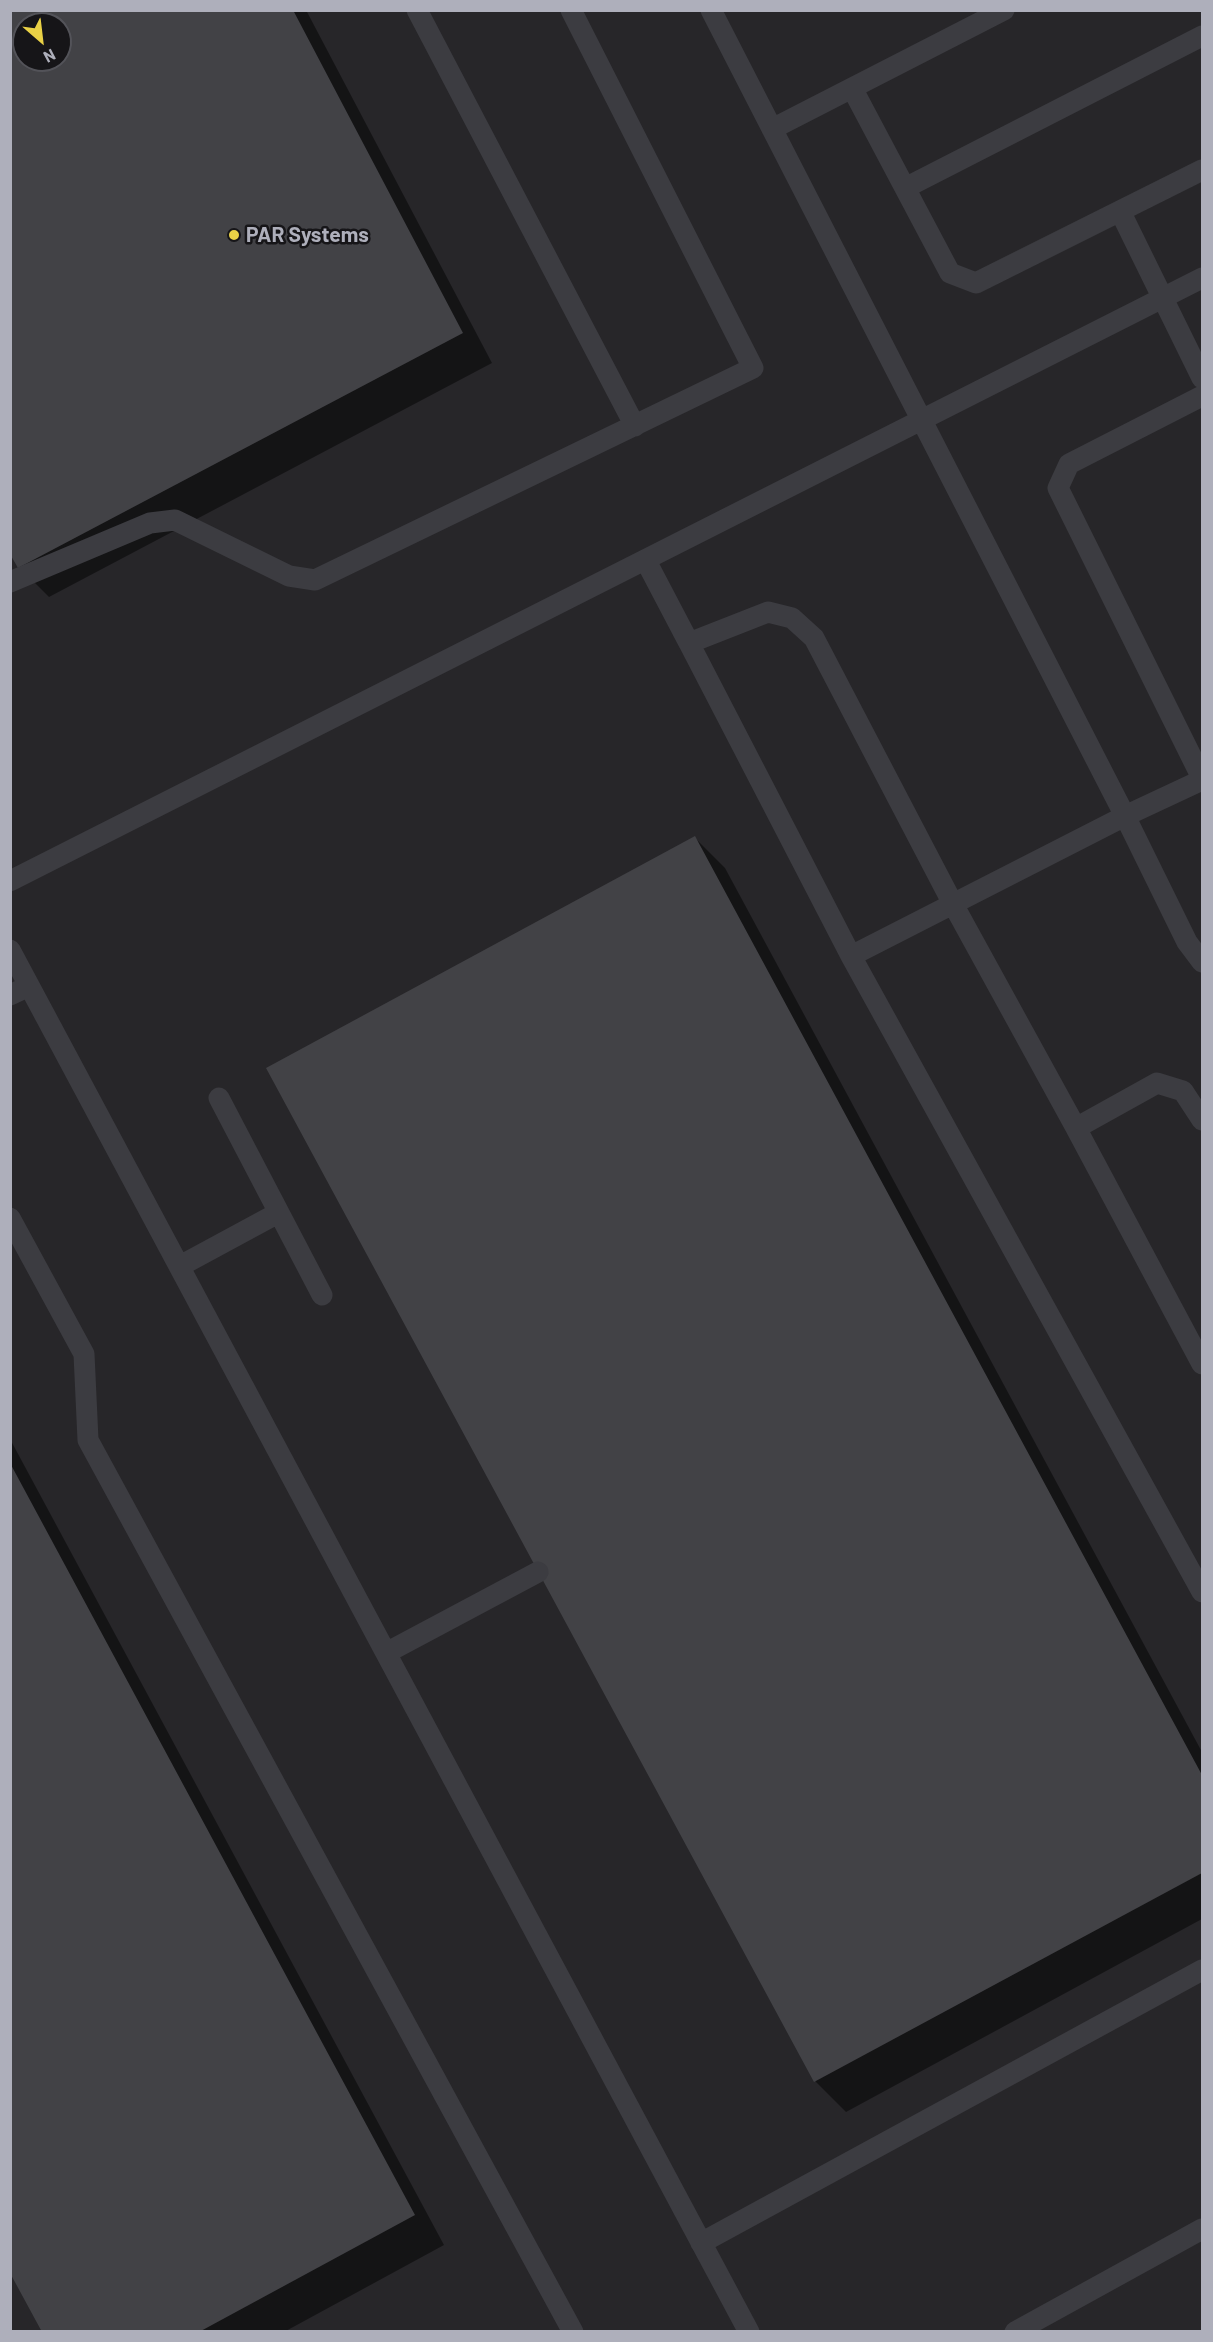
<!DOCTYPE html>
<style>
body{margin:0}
#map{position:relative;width:1213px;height:2342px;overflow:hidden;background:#1b1a1c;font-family:Barlow,sans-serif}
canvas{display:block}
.frame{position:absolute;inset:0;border:12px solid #aeafbb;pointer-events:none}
.north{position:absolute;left:12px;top:12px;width:60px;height:60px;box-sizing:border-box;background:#161518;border:2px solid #535359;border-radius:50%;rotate:152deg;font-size:16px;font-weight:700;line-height:24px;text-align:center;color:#aeafbb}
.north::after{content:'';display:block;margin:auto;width:21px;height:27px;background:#e9d146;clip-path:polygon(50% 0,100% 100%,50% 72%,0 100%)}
</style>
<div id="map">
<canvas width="1213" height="2342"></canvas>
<div class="frame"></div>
<div class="north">N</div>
</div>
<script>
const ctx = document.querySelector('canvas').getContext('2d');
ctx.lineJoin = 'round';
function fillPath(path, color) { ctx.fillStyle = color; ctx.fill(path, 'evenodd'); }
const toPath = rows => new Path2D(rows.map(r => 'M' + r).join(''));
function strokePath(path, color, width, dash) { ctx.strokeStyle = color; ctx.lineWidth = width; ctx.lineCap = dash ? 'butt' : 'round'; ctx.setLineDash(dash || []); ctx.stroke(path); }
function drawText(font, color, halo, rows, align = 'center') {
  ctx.font = font + ' Barlow,sans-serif'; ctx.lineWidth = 5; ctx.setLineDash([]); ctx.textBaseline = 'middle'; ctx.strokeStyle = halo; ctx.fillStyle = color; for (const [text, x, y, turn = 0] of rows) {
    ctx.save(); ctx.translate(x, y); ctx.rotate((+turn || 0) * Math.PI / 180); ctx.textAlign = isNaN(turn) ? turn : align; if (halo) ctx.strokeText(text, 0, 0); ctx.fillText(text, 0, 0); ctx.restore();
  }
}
fillPath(toPath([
 [11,11,1202,11,1202,2331,11,2331],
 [24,24,60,24,60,60,24,60]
]), '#272629');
fillPath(toPath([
 [10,10,306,10,492,363,49,597,19,567],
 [24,24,60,24,60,60,24,60],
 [695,838,725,868,1202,1752,1202,1919,846,2112,816,2082,268,1069],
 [10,1439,444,2245,284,2332,44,2332,10,2270]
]), '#0007');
fillPath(toPath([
 [10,10,293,10,463,333,18,568,10,554],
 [24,24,60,24,60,60,24,60],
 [695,836,1202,1775,1202,1873,814,2082,266,1068],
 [10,1463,415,2215,199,2332,42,2332,10,2273]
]), '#424246');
strokePath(toPath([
 [417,10,635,426],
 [711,10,1125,816,1187,942,1202,962],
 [852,88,950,273,976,283,1120,211],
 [772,129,1004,10],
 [1202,170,1120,211,1202,378],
 [905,188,1202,36],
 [1202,396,1069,464,1058,488,1202,778],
 [646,561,689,643,768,612,792,618,814,638,953,904,1076,1128,1157,1083,1183,1091,1202,1120],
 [10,582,150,523,175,520,289,576,315,580,753,368,571,10],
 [689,643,851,956],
 [1202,780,1125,816,851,956,1202,1592],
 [10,881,1202,278],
 [10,950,749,2332],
 [10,995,29,986],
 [219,1098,322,1295],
 [1076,1128,1202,1364],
 [10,1218,84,1354,88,1440,573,2332],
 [180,1266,278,1213],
 [386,1653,538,1572],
 [701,2243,1202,1970],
 [1015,2332,1202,2229]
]), '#3c3c41', 21);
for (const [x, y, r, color] of [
 [234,235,6,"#e9d146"]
]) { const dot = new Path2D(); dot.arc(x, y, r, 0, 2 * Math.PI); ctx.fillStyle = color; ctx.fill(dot); strokePath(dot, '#161518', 2); }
drawText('bold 21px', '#aeafbb', '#161518', [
 ["PAR Systems",246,235]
], 'left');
</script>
